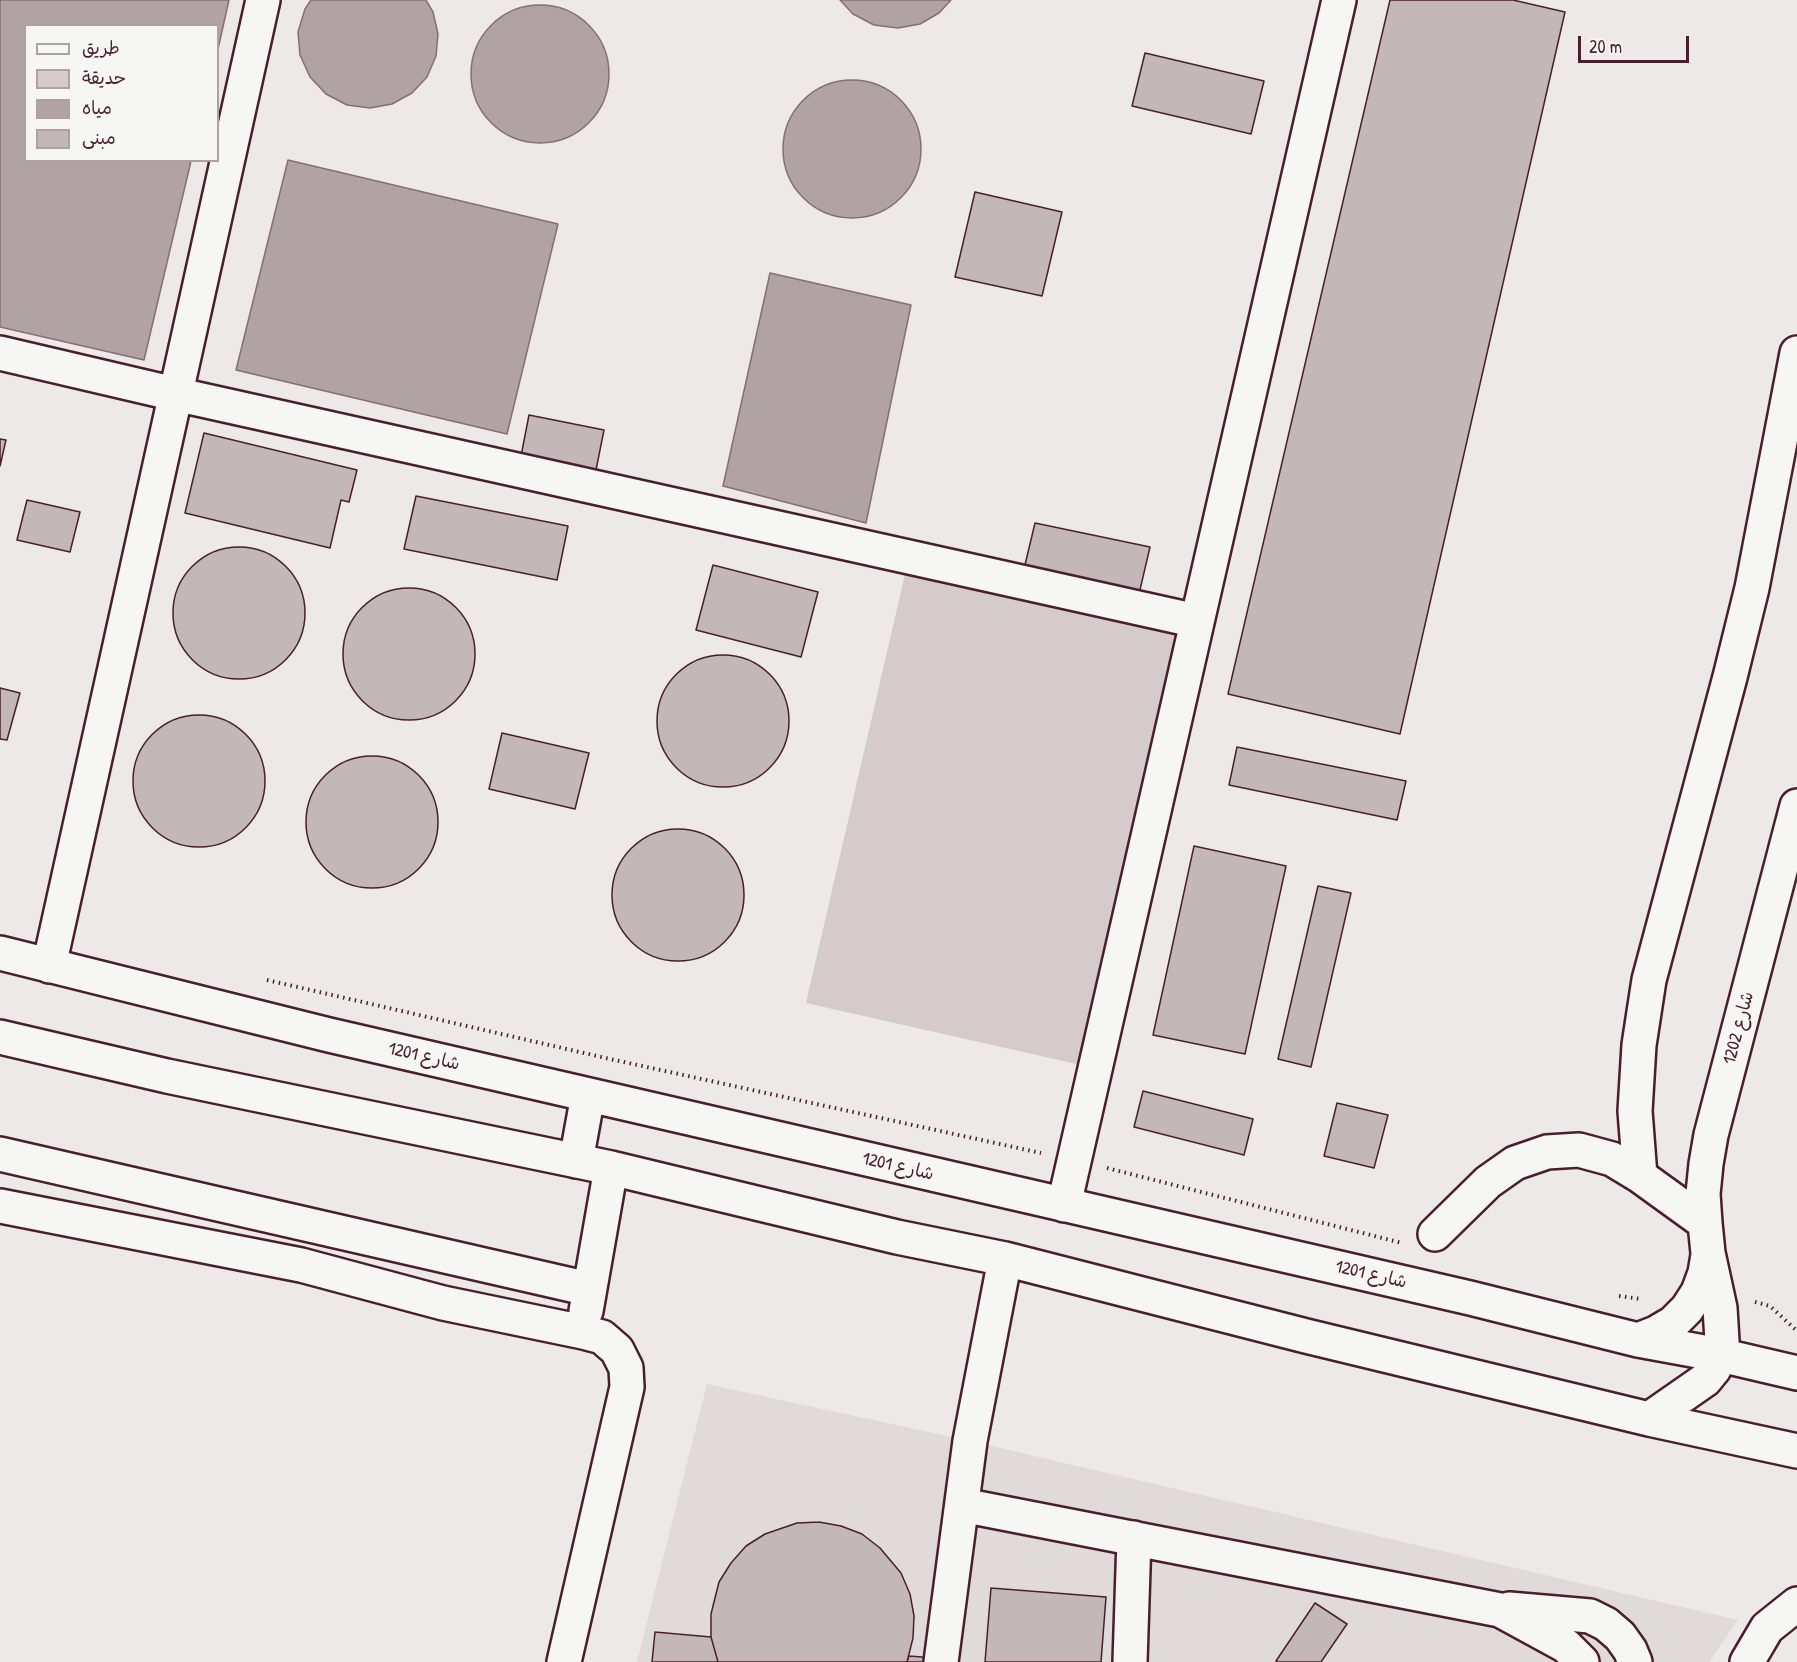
<!DOCTYPE html>
<meta charset="utf-8">
<style>
body{margin:0}
#map{position:relative;width:1797px;height:1662px;overflow:hidden;background:#ece9e6;font-family:"Patrick Hand","Playpen Sans Arabic",sans-serif}
canvas{display:block}
.legend{position:absolute;left:24px;top:24px;width:195px;height:138px;box-sizing:border-box;background:#f6f6f2;border:2px solid #b1a0a2;margin:0;padding:8px 10px;list-style:none;font-size:18px;color:#4a1f2b}
.legend li{display:flex;align-items:center;gap:12px;height:30px}
.legend b{width:30px;border:2px solid #b1a0a2}
.scale{position:absolute;left:1578px;top:36px;width:111px;height:27px;box-sizing:border-box;border:3px solid #4a1f2b;border-top:0;padding-left:8px;font-size:18px;line-height:21px;white-space:nowrap;color:#4a1f2b;-webkit-text-stroke:4px #f6f6f2;paint-order:stroke}
</style>
<div id="map">
<canvas width="1797" height="1662"></canvas>
<ul class="legend">
<li><b style="height:8px;background:#f6f6f2"></b>طريق</li>
<li><b style="height:16px;background:#d4cbca"></b>حديقة</li>
<li><b style="height:16px;background:#b1a2a3"></b>مياه</li>
<li><b style="height:16px;background:#c4b7b7"></b>مبنى</li>
</ul>
<div class="scale">20 m</div>
</div>
<script>
const ctx = document.querySelector('canvas').getContext('2d');
ctx.lineJoin = 'round';
function fillPath(path, color) { ctx.fillStyle = color; ctx.fill(path, 'evenodd'); }
const toPath = rows => new Path2D(rows.map(r => 'M' + r).join(''));
function strokePath(path, color, width, dash) { ctx.strokeStyle = color; ctx.lineWidth = width; ctx.lineCap = dash ? 'butt' : 'round'; ctx.setLineDash(dash || []); ctx.stroke(path); }
function drawText(font, color, halo, rows, align = 'center') {
  ctx.font = font + ' "Patrick Hand","Playpen Sans Arabic",sans-serif'; ctx.lineWidth = 4.5; ctx.setLineDash([]); ctx.textBaseline = 'middle'; ctx.strokeStyle = halo; ctx.fillStyle = color; for (const [text, x, y, turn = 0] of rows) {
    ctx.save(); ctx.translate(x, y); ctx.rotate((+turn || 0) * Math.PI / 180); ctx.textAlign = isNaN(turn) ? turn : align; if (halo) ctx.strokeText(text, 0, 0); ctx.fillText(text, 0, 0); ctx.restore();
  }
}
fillPath(toPath([
 [707,1384,970,1441,1738,1620,1709,1662,637,1662]
]), '#e0dad8');
fillPath(toPath([
 [908,561,1183,624,1081,1065,806,1003]
]), '#d4cbca');
const water = toPath([
 [0,0,229,0,218,49,218,26,26,26,26,160,191,161,144,360,0,327,0,0],
 [311,0,426,0,433,12,438,34,436,56,427,77,412,93,392,104,370,108,347,105,326,94,310,77,300,55,298,32,305,9,311,0],
 [840,0,951,0,939,13,920,24,898,28,874,25,853,14,840,0],
 '471 74a69 69 0 1 1 138 0a69 69 0 1 1-138 0Z',
 '783 149a69 69 0 1 1 138 0a69 69 0 1 1-138 0Z',
 [288,160,558,224,507,434,236,370,288,160],
 [770,273,911,305,866,523,723,486,770,273]
]);
fillPath(water, '#b1a2a3');
strokePath(water, '#886e73', 1.5);
const building = toPath([
 [1390,0,1513,0,1565,12,1400,734,1228,694,1390,0],
 [1145,53,1264,81,1251,134,1132,106,1145,53],
 [975,192,1062,212,1042,296,955,277,975,192],
 [529,415,604,430,596,470,521,456,529,415],
 [204,433,357,470,349,502,341,500,330,548,185,513,204,433],
 [0,439,6,440,0,466,0,439],
 [416,496,568,526,557,580,404,549,416,496],
 [27,500,80,512,70,552,17,540,27,500],
 [1035,523,1150,547,1139,594,1024,569,1035,523],
 '173 613a66 66 0 1 1 132 0a66 66 0 1 1-132 0Z',
 [713,565,818,592,801,657,696,630,713,565],
 '343 654a66 66 0 1 1 132 0a66 66 0 1 1-132 0Z',
 '657 721a66 66 0 1 1 132 0a66 66 0 1 1-132 0Z',
 [0,688,20,693,7,740,0,739,0,688],
 '133 781a66 66 0 1 1 132 0a66 66 0 1 1-132 0Z',
 [502,733,589,753,575,809,489,789,502,733],
 [1237,747,1406,781,1397,820,1229,785,1237,747],
 '306 822a66 66 0 1 1 132 0a66 66 0 1 1-132 0Z',
 '612 895a66 66 0 1 1 132 0a66 66 0 1 1-132 0Z',
 [1194,846,1286,866,1245,1054,1153,1035,1194,846],
 [1318,886,1351,893,1311,1067,1278,1059,1318,886],
 [1143,1091,1253,1119,1244,1155,1134,1127,1143,1091],
 [1337,1103,1388,1115,1374,1168,1324,1156,1337,1103],
 [819,1522,841,1526,862,1534,880,1548,901,1573,910,1594,914,1616,913,1638,907,1662,718,1662,711,1637,711,1614,719,1582,731,1563,746,1546,765,1534,797,1523,819,1522],
 [991,1588,1106,1597,1101,1662,985,1662,991,1588],
 [1315,1603,1347,1624,1321,1662,1278,1662,1276,1661,1315,1603],
 [655,1632,711,1637,718,1662,652,1662,655,1632],
 [909,1656,935,1658,934,1662,907,1662,909,1656]
]);
fillPath(building, '#c4b7b7');
strokePath(building, '#4a1f2b', 1.5);
const minor = toPath([
 [0,353,175,394,1197,621],
 [0,953,329,1035,1470,1298,1638,1340,1720,1355,1797,1373],
 [49,966,263,0],
 [0,1037,167,1076,611,1168,897,1237,1005,1259,1306,1336,1649,1419,1797,1451],
 [0,1154,589,1289],
 [576,1161,588,1095],
 [1640,1176,1635,1111,1639,1045,1649,980,1730,677,1752,588,1797,353],
 [1064,1205,1339,0],
 [0,1206,301,1265,443,1303,583,1332,602,1337,617,1350,626,1368,627,1387,564,1662],
 [1435,1234,1488,1182,1515,1163,1547,1152,1579,1150,1612,1159,1640,1176,1705,1223],
 [586,1311,611,1168],
 [1638,1340,1656,1333,1673,1323,1687,1309,1698,1292,1705,1273,1708,1255],
 [1649,1419,1705,1380,1714,1369,1720,1355,1722,1341,1720,1308,1708,1253,1705,1223,1703,1194,1706,1164,1711,1135,1797,806],
 [962,1505,1500,1610,1566,1646,1582,1662],
 [1509,1609,1590,1616,1606,1624,1620,1636,1630,1650,1635,1662],
 [941,1662,970,1441,1005,1259],
 [1130,1662,1134,1538],
 [1747,1662,1767,1628,1797,1604]
]);
strokePath(minor, '#4a1f2b', 38);
strokePath(toPath([
 [267,980,610,1059,1041,1153],
 [1107,1168,1402,1243],
 [1619,1296,1641,1299],
 [1755,1302,1770,1306,1797,1331]
]), '#4a1f2b', 4, [1.5, 4.5]);
strokePath(minor, '#f6f6f2', 33);
drawText('18px', '#4a1f2b', '#f6f6f2', [
 ["شارع 1202",1739,1028,-75],
 ["شارع 1201",424,1057,13],
 ["شارع 1201",898,1167,13],
 ["شارع 1201",1371,1275,13]
]);
</script>
